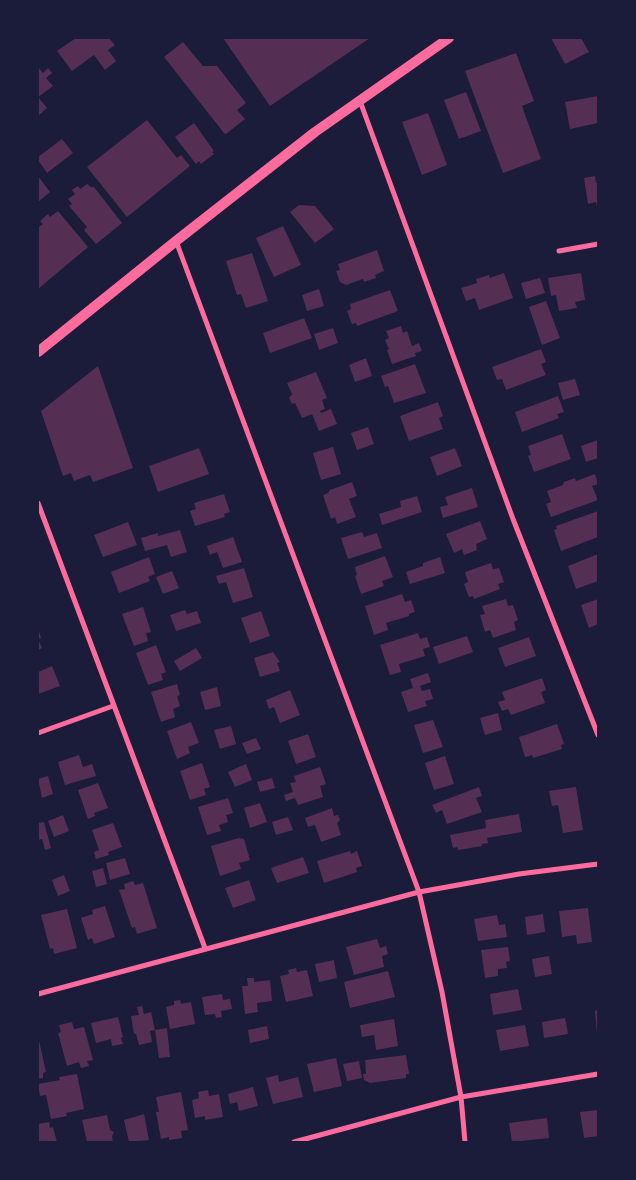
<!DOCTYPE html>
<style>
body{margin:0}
#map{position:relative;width:636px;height:1180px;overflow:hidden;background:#1b1b3a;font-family:"Times New Roman",serif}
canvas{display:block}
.frame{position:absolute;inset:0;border:39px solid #1b1b3a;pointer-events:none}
</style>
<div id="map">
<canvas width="636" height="1180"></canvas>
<div class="frame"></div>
</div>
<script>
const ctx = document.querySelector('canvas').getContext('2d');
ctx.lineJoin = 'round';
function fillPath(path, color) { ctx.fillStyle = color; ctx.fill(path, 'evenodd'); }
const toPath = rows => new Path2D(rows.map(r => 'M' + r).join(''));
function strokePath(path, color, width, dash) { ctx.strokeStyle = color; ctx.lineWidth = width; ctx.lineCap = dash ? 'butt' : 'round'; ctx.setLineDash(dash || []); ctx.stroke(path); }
fillPath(toPath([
 [76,38,109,38,115,45,108,50,116,61,105,70,94,55,72,71,57,51],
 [223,38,370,38,270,106],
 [551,38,581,38,589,52,565,64],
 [183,42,203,66,217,66,246,103,237,110,245,119,226,134,224,133,164,57],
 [516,53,534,101,522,106,541,159,503,173,465,71],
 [38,67,43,73,48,68,52,73,46,78,53,86,38,97,47,108,38,116],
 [466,92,481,131,459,139,444,100],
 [598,96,598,123,570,129,565,102],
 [428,113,447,165,422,175,402,122],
 [147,120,177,158,181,155,190,166,127,217,87,167],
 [194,123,214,151,212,152,214,154,201,164,199,161,196,164,175,137],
 [62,139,73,153,47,173,38,160,38,157],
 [38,176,50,192,38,202],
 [595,176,596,183,598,182,598,211,596,202,588,204,584,178],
 [87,184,91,187,94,187,122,223,96,244,84,230,87,227,69,206,72,204,68,199,75,194,72,190,78,186,80,189],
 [299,205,315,206,334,229,315,243,290,212],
 [58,211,88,247,38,289,38,228,43,224,40,221,48,214,50,217],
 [283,226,301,265,274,277,256,238],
 [377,250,384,271,375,275,376,278,364,282,363,279,346,285,340,282,336,271,340,270,338,264],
 [252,253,268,301,246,308,241,294,237,295,226,261],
 [504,273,513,298,479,310,475,298,466,301,461,288,477,283,476,279,489,275,490,278],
 [581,273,585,300,575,302,577,308,559,311,556,295,551,296,548,278],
 [540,278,545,293,526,299,521,283],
 [319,289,324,306,307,311,302,295],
 [390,290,398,311,357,326,356,323,352,324,347,311,351,309,350,304],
 [546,301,560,338,542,345,529,307],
 [304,318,312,338,270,353,263,333],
 [401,326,403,333,407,331,412,346,419,343,422,351,415,353,416,356,392,364,387,350,389,349,385,340,389,338,386,331],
 [333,328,338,343,319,350,314,334],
 [541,349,546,362,541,364,546,375,506,390,502,379,497,380,492,367],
 [366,358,372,376,355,382,349,365],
 [415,364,426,393,394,403,388,386,385,387,381,376],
 [98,366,133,468,93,482,90,475,74,481,71,473,63,476,41,411],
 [316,372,327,398,322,400,325,409,320,411,321,413,331,409,337,424,319,431,312,414,302,418,295,403,292,404,289,398,292,394,287,383],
 [575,379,580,395,563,400,558,383],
 [558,396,564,412,557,414,559,418,522,432,515,412],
 [438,402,443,416,439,418,443,429,409,441,400,416],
 [368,427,374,444,357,450,351,433],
 [562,434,571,459,534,472,528,456,531,455,528,446],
 [598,440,598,458,586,462,581,446],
 [333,447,341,474,321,480,313,453],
 [199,448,209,474,158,492,149,466],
 [455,448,462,466,437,476,430,457],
 [595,474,598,484,592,486,598,500,551,517,546,504,551,502,547,491,563,485,564,482,575,478,576,481],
 [352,482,357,496,349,499,356,517,337,524,335,517,331,519,323,495,328,493,330,490],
 [472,488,478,507,443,518,440,507,448,505,445,497],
 [224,494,230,512,224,514,225,517,195,526,190,511,196,509,194,503],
 [417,496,422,512,382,525,379,514,401,507,400,501],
 [598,511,598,537,561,551,554,530,557,529,556,526],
 [480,521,487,539,476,544,477,550,464,555,462,549,454,553,446,534],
 [128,522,137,545,103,557,94,535],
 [180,530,187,552,171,557,167,545,145,551,141,538,158,533,158,536],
 [362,532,364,537,377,533,382,548,348,559,341,538],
 [233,537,242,562,223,568,217,552,210,555,207,546],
 [598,554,598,581,576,589,568,566],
 [385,556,393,577,382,581,384,586,361,594,355,576,357,575,355,567],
 [149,557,155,574,148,577,150,581,119,593,111,572],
 [440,557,445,573,410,584,406,572,423,566,423,563],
 [491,563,493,569,499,568,504,582,498,584,500,589,474,599,473,596,469,597,464,584,468,582,465,572],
 [244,568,253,597,233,603,226,582,219,584,216,576],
 [172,571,179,588,163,594,156,577],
 [402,594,405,602,411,600,415,612,409,614,409,616,386,623,388,630,374,635,365,606],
 [506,599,508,606,513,605,518,620,514,622,516,630,493,638,490,630,485,632,480,615,485,614,482,606],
 [598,599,598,624,589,628,581,605],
 [143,607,151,632,146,633,148,641,134,646,122,614],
 [185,610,187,614,197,611,201,623,176,631,170,615],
 [261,611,270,636,250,643,241,618],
 [38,628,41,638,38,639,42,648,38,650],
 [418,633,420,639,427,637,430,647,423,649,425,656,399,664,401,672,390,675,380,645],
 [467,636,473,652,439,664,433,647],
 [529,637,536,656,505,667,498,648],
 [156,645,166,672,161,674,163,680,148,685,136,653],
 [196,648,202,658,180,671,174,661],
 [273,652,280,662,277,663,280,671,260,677,254,658],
 [52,666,60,686,38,694,38,672],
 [428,673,431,682,420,686,422,691,430,689,433,699,425,701,427,706,408,712,401,692,413,688,410,679],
 [542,678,546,690,541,692,545,703,511,715,508,709,502,711,498,702,505,700,502,692],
 [177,684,180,695,177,696,180,706,173,709,175,717,161,722,151,692],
 [217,687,221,706,205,710,200,692],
 [290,690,300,715,280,723,274,707,269,709,266,700],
 [498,713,502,730,485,735,480,718],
 [433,720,443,747,423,753,414,725],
 [191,722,199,743,188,747,190,753,177,759,167,731],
 [557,724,564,744,561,745,562,749,533,758,532,755,525,757,519,737],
 [231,726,236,744,220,749,214,730],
 [308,734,316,757,296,764,288,741],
 [256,738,261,749,247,754,242,743],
 [79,755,83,767,92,764,96,776,65,785,58,762],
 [445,756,454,784,434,790,425,763],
 [202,763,210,787,204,789,206,795,190,800,180,771],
 [246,764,252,780,235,787,228,772],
 [320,767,326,784,320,786,323,797,298,805,295,798,286,801,284,795,293,792,290,783,296,782,294,776],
 [48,776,53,794,42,798,38,779],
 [272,778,275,788,260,792,257,782],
 [98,783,108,808,94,813,95,816,88,819,78,790],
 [479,787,482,796,476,798,482,812,447,824,442,810,436,813,432,805],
 [576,787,583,830,563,833,558,805,552,806,549,791],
 [228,798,233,813,226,815,228,822,219,825,221,831,207,835,198,807],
 [260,803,267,822,250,828,244,808],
 [332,808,334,816,338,815,340,820,337,823,341,835,321,842,315,825,308,827,305,818],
 [519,814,522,832,487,838,488,843,482,844,482,846,458,850,457,847,453,848,450,835,486,828,485,820],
 [63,815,69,831,54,837,48,821],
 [288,817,293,830,276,835,272,822],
 [44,822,51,848,45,850,42,839,38,840,38,823],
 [113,823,122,847,108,852,109,855,96,859,94,852,99,850,92,830],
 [239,838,244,839,250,860,239,863,241,869,220,876,211,846],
 [350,851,351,854,357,851,362,866,356,868,357,872,324,883,317,861],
 [303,857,309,873,277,883,271,868],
 [125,858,130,874,110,880,106,863],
 [103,868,107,884,96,887,92,871],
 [64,875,70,891,58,896,52,880],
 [249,880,256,900,233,908,225,888],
 [133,881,135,885,143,883,157,928,137,934,135,927,132,928,119,890,125,889,124,884],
 [105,906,115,937,94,944,92,938,88,940,81,918,93,914,92,910],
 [588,908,592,942,577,944,576,935,562,937,559,911],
 [67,909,77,948,54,954,53,948,50,949,41,915],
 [543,914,545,932,527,935,525,917],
 [497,915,499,925,505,924,507,937,478,941,474,919],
 [377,939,380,948,386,946,388,954,382,956,384,967,354,975,346,947],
 [508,947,510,961,506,962,507,968,498,969,498,976,485,978,481,950],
 [549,956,552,974,535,977,532,959],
 [334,960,337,978,319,982,315,964],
 [296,968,297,972,307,970,313,996,286,1002,280,976,289,974,288,970],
 [388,971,395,997,350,1008,344,982],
 [247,978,254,978,254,982,270,980,272,1001,257,1003,258,1012,245,1014,242,986,248,986],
 [518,989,522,1010,493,1015,490,994],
 [222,994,223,1000,230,999,232,1009,221,1011,222,1017,216,1018,215,1014,205,1015,202,997],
 [180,1000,181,1004,191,1002,195,1024,170,1029,166,1007,174,1005,174,1001],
 [142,1006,144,1014,151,1012,155,1030,150,1031,152,1042,139,1045,136,1034,134,1034,131,1016,139,1015,137,1007],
 [598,1010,598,1034,597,1034,595,1011],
 [118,1017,123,1037,121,1038,123,1044,112,1046,111,1039,96,1043,91,1023],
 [565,1018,568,1034,544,1038,542,1022],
 [394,1019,398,1046,376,1050,374,1035,362,1037,360,1025],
 [72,1022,74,1029,84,1027,93,1060,87,1061,89,1066,81,1068,79,1062,67,1066,58,1033,61,1032,59,1025],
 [525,1025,529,1046,500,1051,496,1030],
 [267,1026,269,1039,250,1043,248,1030],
 [167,1028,170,1057,159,1058,155,1030],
 [38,1036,46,1072,43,1073,43,1078,38,1079],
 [406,1055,409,1074,406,1074,406,1078,370,1083,364,1080,363,1074,366,1074,365,1060],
 [336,1058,342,1086,314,1092,307,1064],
 [359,1061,362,1078,347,1081,343,1064],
 [77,1074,84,1109,66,1113,67,1116,51,1119,46,1095,40,1096,38,1084,60,1080,59,1077],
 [278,1075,279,1082,298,1077,303,1097,273,1104,266,1078],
 [253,1087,258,1106,239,1111,237,1102,230,1104,228,1094],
 [208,1090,209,1096,219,1094,223,1117,205,1120,205,1116,195,1118,192,1100,199,1098,198,1092],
 [181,1092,188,1130,181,1131,182,1138,169,1140,169,1137,161,1139,156,1112,159,1112,156,1097],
 [598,1110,598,1136,584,1138,580,1112],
 [144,1114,149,1140,129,1142,124,1120],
 [107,1115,110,1130,114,1132,112,1136,113,1142,87,1142,82,1120],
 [547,1118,549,1138,512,1142,509,1123],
 [49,1122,50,1128,53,1127,57,1142,38,1142,38,1124]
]), '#542f53');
strokePath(toPath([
 [360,101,513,519,598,735],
 [176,241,419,892,442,992,461,1097,465,1142],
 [559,251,598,244],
 [38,503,205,948],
 [38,733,113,706],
 [38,994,419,892,519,874,598,864],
 [294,1142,461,1097,598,1074]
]), '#ff6b9d', 5);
strokePath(toPath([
 [38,352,176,241,315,132,449,38]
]), '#ff6b9d', 10);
</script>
